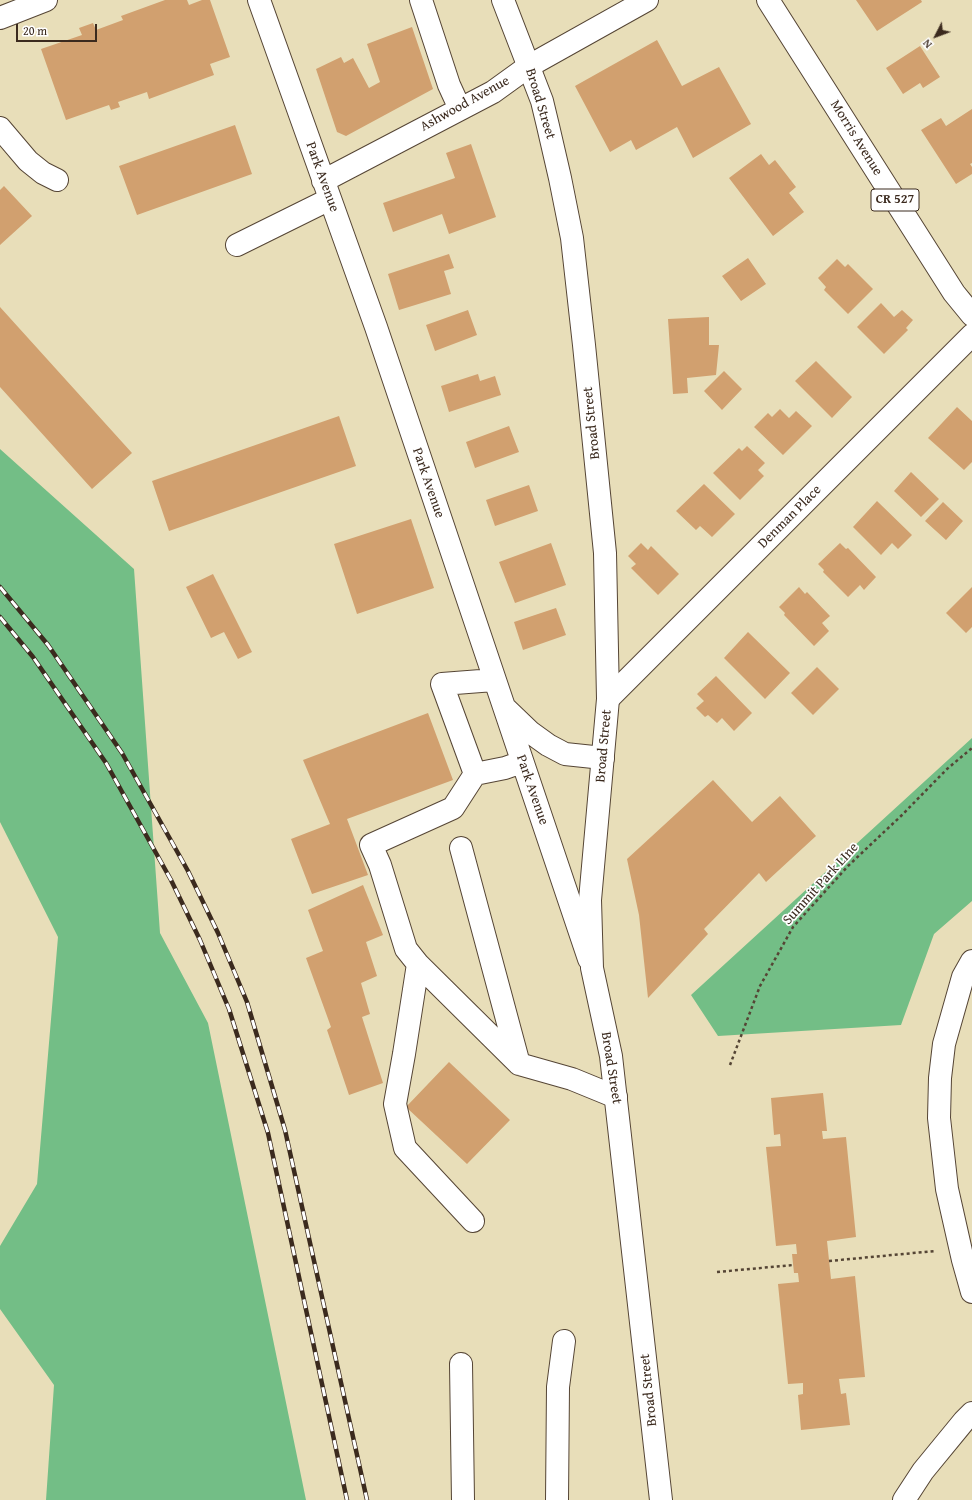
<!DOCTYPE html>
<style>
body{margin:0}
#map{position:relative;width:972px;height:1500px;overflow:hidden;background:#e8deb9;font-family:"Gentium Book Plus",serif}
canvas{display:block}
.north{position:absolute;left:916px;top:16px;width:40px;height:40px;-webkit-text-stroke:3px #fff;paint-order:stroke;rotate:228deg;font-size:11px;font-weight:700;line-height:16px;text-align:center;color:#3b2a1e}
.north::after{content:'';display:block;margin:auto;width:14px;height:18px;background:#3b2a1e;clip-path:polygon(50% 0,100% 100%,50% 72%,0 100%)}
.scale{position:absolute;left:16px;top:24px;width:81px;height:18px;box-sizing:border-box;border:2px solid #3b2a1e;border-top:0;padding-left:5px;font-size:12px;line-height:14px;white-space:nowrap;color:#3b2a1e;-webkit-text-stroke:3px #fff;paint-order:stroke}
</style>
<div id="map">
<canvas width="972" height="1500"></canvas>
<div class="north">N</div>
<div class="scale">20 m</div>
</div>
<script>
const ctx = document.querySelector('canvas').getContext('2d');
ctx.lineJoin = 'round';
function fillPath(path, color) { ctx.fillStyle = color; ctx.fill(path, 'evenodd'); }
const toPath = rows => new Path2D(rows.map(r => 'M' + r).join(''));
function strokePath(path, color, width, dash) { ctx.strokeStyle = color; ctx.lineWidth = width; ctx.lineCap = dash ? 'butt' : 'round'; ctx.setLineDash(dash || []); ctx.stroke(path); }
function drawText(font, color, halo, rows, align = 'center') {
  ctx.font = font + ' "Gentium Book Plus",serif'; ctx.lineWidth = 3.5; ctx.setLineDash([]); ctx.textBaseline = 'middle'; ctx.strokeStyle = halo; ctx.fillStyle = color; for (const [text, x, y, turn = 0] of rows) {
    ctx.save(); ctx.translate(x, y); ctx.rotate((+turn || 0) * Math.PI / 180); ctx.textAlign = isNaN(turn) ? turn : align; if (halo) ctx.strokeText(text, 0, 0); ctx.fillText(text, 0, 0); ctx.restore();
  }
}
fillPath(toPath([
 [0,449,134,569,160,933,208,1023,306,1500,46,1500,54,1385,0,1309,0,1246,37,1184,58,937,0,822],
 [972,738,972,901,934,934,901,1025,718,1036,691,995]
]), '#73be86');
fillPath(toPath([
 [165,0,187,0,189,5,202,0,210,0,230,57,210,64,214,75,149,99,147,92,118,102,120,107,111,110,109,105,66,120,41,49,82,35,79,28,93,23,96,30,123,20,121,16],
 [856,0,921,0,922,2,877,31],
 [412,27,433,89,346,136,337,132,316,69,341,57,344,63,353,58,369,88,380,82,367,44],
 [657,40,682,86,719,67,751,124,693,158,677,127,636,150,631,140,610,152,575,86],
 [920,46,940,77,923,88,920,83,903,94,886,68],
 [972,109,972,163,970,164,972,167,972,174,956,184,921,130,941,118,946,126],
 [235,125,252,174,137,215,119,166],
 [471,144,496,217,449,234,442,214,393,232,383,203,455,178,446,153],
 [761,154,769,165,775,160,796,187,789,193,804,212,773,236,729,178],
 [4,186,32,216,0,245,0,190],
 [449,254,454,268,444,271,451,294,399,310,388,274],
 [748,258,766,284,741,301,722,276],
 [837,259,845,267,848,264,873,289,848,314,824,290,826,287,818,278],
 [881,303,894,317,902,310,913,320,906,328,908,330,884,354,857,327],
 [0,307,132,453,92,489,0,387],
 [468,310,477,335,435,351,426,325],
 [709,317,709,345,719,345,716,375,687,378,688,393,673,394,668,319],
 [816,361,852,397,832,418,795,381],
 [724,371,742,389,722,410,704,391],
 [478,374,480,381,495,376,501,395,449,412,441,386],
 [957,407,972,421,972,462,964,470,928,438],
 [780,409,789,418,796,411,812,426,783,455,754,427,768,413,772,417],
 [339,416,356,466,169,531,152,481],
 [509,426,519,452,475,468,466,442],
 [747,446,765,463,758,470,764,476,740,500,713,473,739,448,742,451],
 [911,472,939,499,921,517,894,491],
 [704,484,735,514,712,537,700,526,696,530,676,511],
 [529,485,538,511,495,526,486,500],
 [877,501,912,535,898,549,892,543,881,555,853,527],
 [943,502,963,521,946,540,925,521],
 [411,519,434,588,357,614,334,544],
 [551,543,566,585,515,603,499,562],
 [641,543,648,550,651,546,679,574,658,595,631,568,636,564,628,556],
 [840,543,846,549,848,548,876,577,864,590,860,585,848,597,823,572,824,570,818,564],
 [213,574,252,652,238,659,224,632,211,638,186,587],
 [799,587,805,594,807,592,830,616,822,623,829,631,814,646,784,615,785,613,779,607],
 [972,587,972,627,966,633,946,613],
 [556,608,566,635,523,650,514,622],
 [748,632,790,673,765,699,724,658],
 [817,667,839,689,813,715,791,693],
 [716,676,752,713,734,731,722,718,717,723,708,715,705,717,696,708,704,701,697,694],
 [428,713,453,780,347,819,368,875,312,894,291,839,330,824,303,760],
 [713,780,752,822,780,796,816,836,766,882,759,873,704,929,708,934,648,998,639,915,627,859],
 [363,885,383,935,366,942,377,976,361,983,370,1014,362,1017,383,1083,349,1095,327,1030,331,1027,306,958,323,951,308,910],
 [449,1062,510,1120,467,1164,406,1107],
 [823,1093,827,1131,822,1131,823,1139,846,1137,856,1237,827,1241,831,1279,855,1276,865,1377,839,1379,841,1394,846,1393,850,1425,801,1430,798,1395,803,1394,803,1383,788,1384,778,1284,799,1282,798,1273,794,1273,792,1254,797,1254,796,1244,776,1246,766,1147,781,1146,780,1134,774,1135,771,1098]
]), '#d1a06f');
const minor = toPath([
 [259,0,376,327,589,959],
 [421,0,449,85,460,109],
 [0,18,46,0],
 [0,128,28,161,43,173,57,180],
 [323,181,493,92,529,66,647,0],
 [237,245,330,199],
 [494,680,442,684,475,774,505,768,522,762],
 [608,699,972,335],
 [506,709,530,732,548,745,565,754,603,758],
 [475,774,453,808,371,845,380,865,406,949,418,964,519,1064],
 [461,848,519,1064,572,1079,616,1097],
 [972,961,963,977,944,1044,940,1078,939,1118,947,1189,963,1260,972,1292],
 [418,964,404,1054,395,1104,405,1148,473,1221],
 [461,1364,463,1500],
 [557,1500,558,1387,564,1341],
 [904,1500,923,1471,964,1421,972,1413]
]);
const major = toPath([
 [503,0,542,101,548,126,560,178,572,238,584,345,605,553,608,699,590,900,592,968,611,1056,661,1500],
 [768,0,954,293,972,315]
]);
strokePath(minor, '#554535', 24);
strokePath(major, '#554535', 24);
strokePath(toPath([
 [730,1065,760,986,793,927,848,866,902,815,947,769,972,748],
 [829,1261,935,1251],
 [717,1272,793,1265]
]), '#554535', 2.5, [3, 3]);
strokePath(minor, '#fff', 22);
strokePath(major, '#fff', 22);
const rail = toPath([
 [0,587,48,645,122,753,188,871,218,933,247,1002,285,1130,367,1500],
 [0,617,33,657,106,763,171,880,200,940,229,1009,268,1133,347,1500]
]);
strokePath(rail, '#3b2a1e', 4.5);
strokePath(rail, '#fff', 3, [9]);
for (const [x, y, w] of [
 [895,200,48]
]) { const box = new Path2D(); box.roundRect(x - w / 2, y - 11, w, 22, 3); ctx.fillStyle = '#fff'; ctx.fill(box); strokePath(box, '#3b2a1e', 1); }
drawText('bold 13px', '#3b2a1e', null, [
 ["CR 527",895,200]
]);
drawText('14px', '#3b2a1e', '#fff', [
 ["Ashwood Avenue",465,104,-29],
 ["Broad Street",540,104,73],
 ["Morris Avenue",856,138,58],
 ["Park Avenue",322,177,70],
 ["Broad Street",592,423,-96],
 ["Park Avenue",428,483,71],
 ["Denman Place",790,517,-45],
 ["Broad Street",604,746,-85],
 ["Park Avenue",532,790,71],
 ["Summit Park LIne",821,884,-48],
 ["Broad Street",611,1068,81],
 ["Broad Street",649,1390,-96]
]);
</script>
